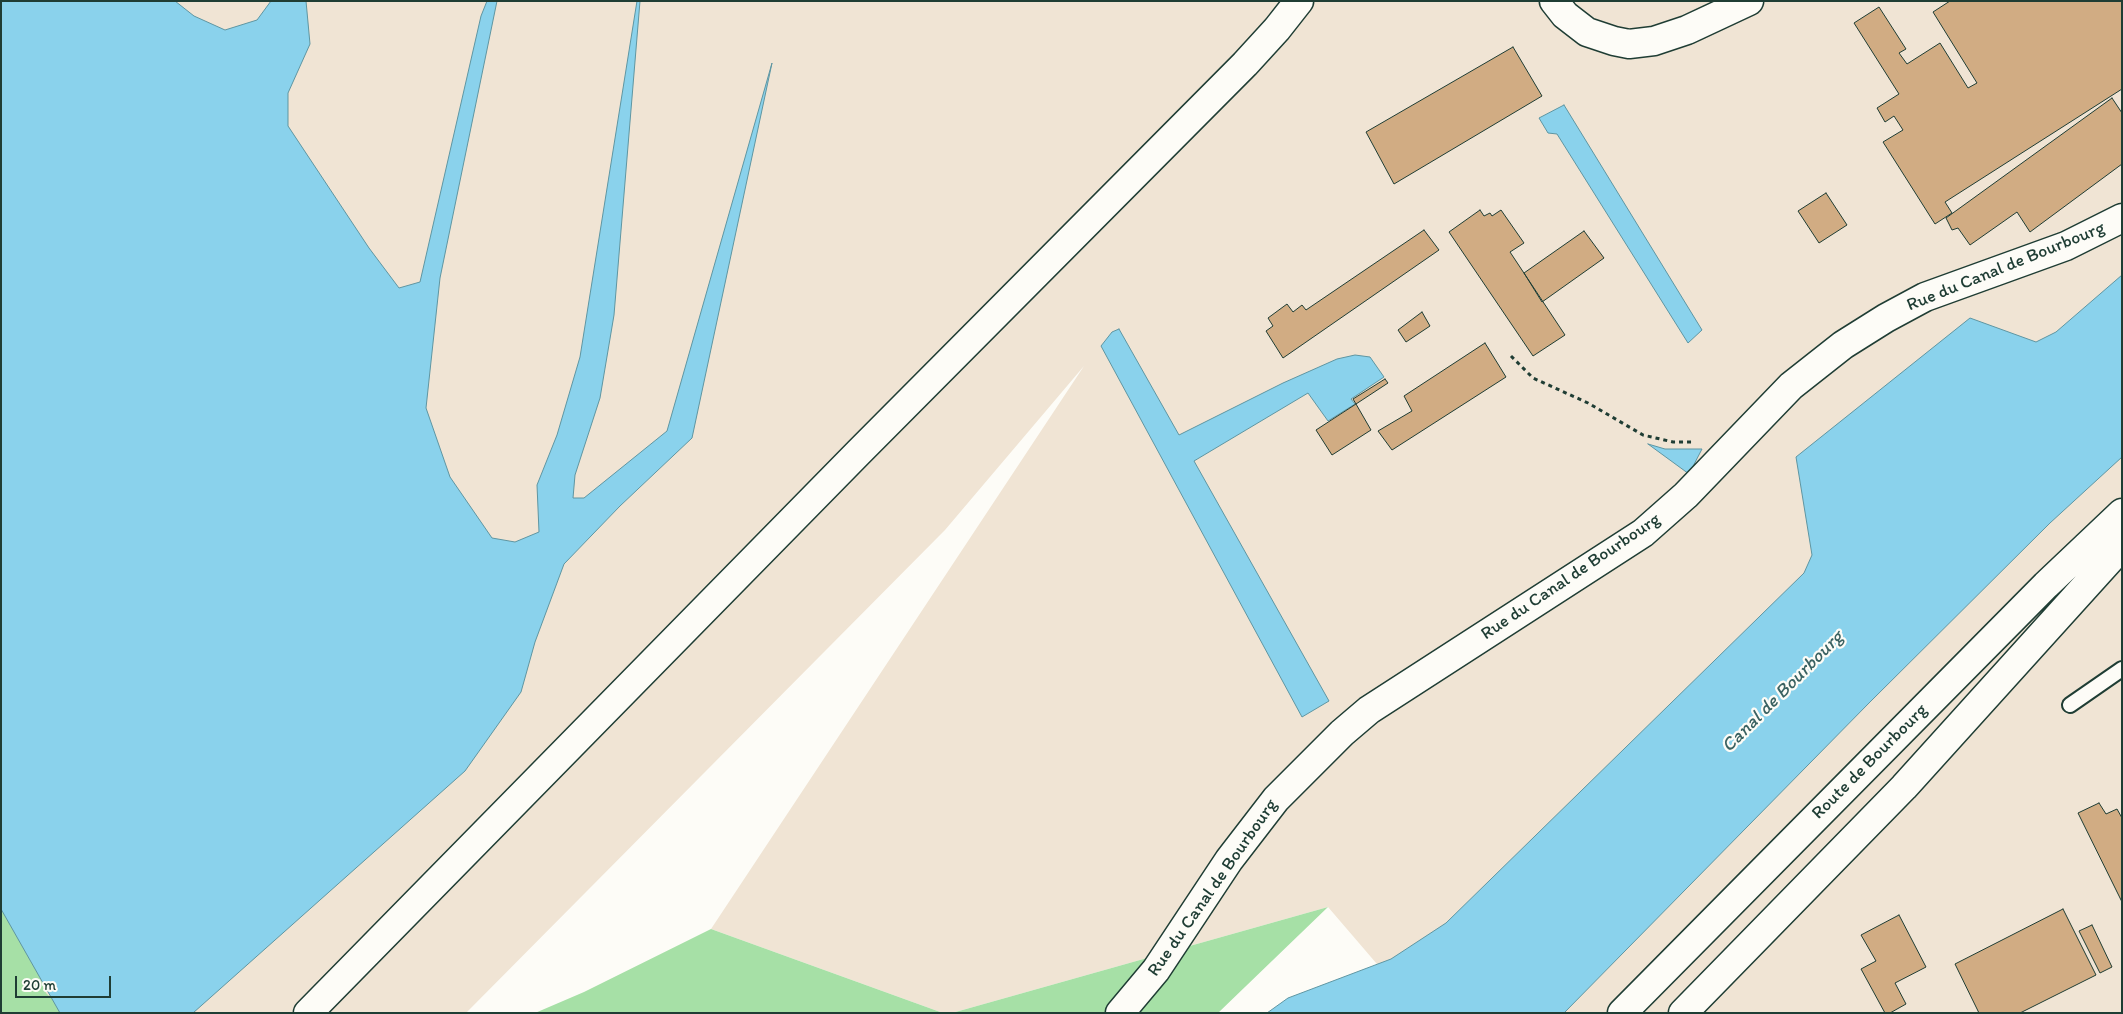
<!DOCTYPE html>
<style>
body{margin:0}
#map{position:relative;width:2123px;height:1014px;overflow:hidden;background:#fdfcf7;font-family:Itim,sans-serif}
canvas{display:block}
.frame{position:absolute;inset:0;border:2px solid #1f3d34;pointer-events:none}
.scale{position:absolute;left:15px;top:976px;width:96px;height:22px;box-sizing:border-box;border:2px solid #1f3d34;border-top:0;padding-left:6px;font-size:15px;line-height:18px;white-space:nowrap;color:#1f3d34;-webkit-text-stroke:4px #fdfcf7;paint-order:stroke}
</style>
<div id="map">
<canvas width="2123" height="1014"></canvas>
<div class="frame"></div>
<div class="scale">20 m</div>
</div>
<script>
const ctx = document.querySelector('canvas').getContext('2d');
ctx.lineJoin = 'round';
function fillPath(path, color) { ctx.fillStyle = color; ctx.fill(path, 'evenodd'); }
const toPath = rows => new Path2D(rows.map(r => 'M' + r).join(''));
function strokePath(path, color, width, dash) { ctx.strokeStyle = color; ctx.lineWidth = width; ctx.lineCap = dash ? 'butt' : 'round'; ctx.setLineDash(dash || []); ctx.stroke(path); }
function drawText(font, color, halo, rows, align = 'center') {
  ctx.font = font + ' Itim,sans-serif'; ctx.lineWidth = 4.5; ctx.setLineDash([]); ctx.textBaseline = 'middle'; ctx.strokeStyle = halo; ctx.fillStyle = color; for (const [text, x, y, turn = 0] of rows) {
    ctx.save(); ctx.translate(x, y); ctx.rotate((+turn || 0) * Math.PI / 180); ctx.textAlign = isNaN(turn) ? turn : align; if (halo) ctx.strokeText(text, 0, 0); ctx.fillText(text, 0, 0); ctx.restore();
  }
}
fillPath(toPath([
 [1,1,2122,1,2122,1013,1419,1013,1328,907,952,1013,943,1013,711,929,1084,366,945,530,466,1013,1,1013]
]), '#f0e4d4');
fillPath(toPath([
 [1,881,46,993,66,1013,1,1013],
 [1328,907,1218,1013,952,1013],
 [711,929,943,1013,535,1013,584,992]
]), '#a6e0a6');
const water = toPath([
 [1,1,175,1,194,16,225,30,257,20,271,1,306,1,310,44,288,93,288,126,369,248,399,288,420,282,481,16,487,1,497,1,440,278,426,408,450,477,492,538,515,542,539,532,537,485,557,435,580,357,637,1,640,1,614,315,600,398,575,475,573,498,584,498,667,431,772,63,692,438,620,506,564,564,535,642,521,692,465,771,193,1013,60,1013,1,909,1,1],
 [1564,105,1702,330,1688,343,1557,134,1548,133,1539,118,1564,105],
 [2122,275,2122,457,2050,523,1869,703,1564,1013,1267,1013,1288,998,1391,959,1446,923,1804,573,1812,555,1796,457,1970,318,2036,342,2056,332,2122,275],
 [1119,329,1179,435,1283,383,1337,359,1355,355,1370,357,1384,377,1351,399,1355,404,1328,421,1308,393,1194,461,1329,701,1302,717,1101,346,1112,332,1119,329],
 [1648,444,1665,449,1702,449,1689,474,1648,444]
]);
fillPath(water, '#8ad2ec');
strokePath(water, '#5f96a2', 1);
const building = toPath([
 [1950,1,2122,1,2122,89,1945,202,1952,213,1935,224,1883,142,1903,130,1894,116,1885,122,1877,108,1899,94,1854,23,1879,7,1906,49,1899,53,1907,64,1940,43,1968,88,1977,83,1933,12,1950,1],
 [1513,47,1542,96,1394,184,1366,132,1513,47],
 [2112,98,2122,113,2122,164,2030,232,2017,212,1970,245,1958,228,1952,230,1946,218,2112,98],
 [1826,193,1847,225,1819,243,1798,211,1826,193],
 [1480,210,1484,216,1490,213,1492,216,1501,210,1524,243,1510,252,1565,335,1533,356,1449,232,1480,210],
 [1424,230,1439,250,1283,358,1266,331,1273,326,1268,318,1287,304,1293,312,1302,305,1306,310,1424,230],
 [1584,231,1604,258,1542,302,1524,273,1584,231],
 [1422,312,1430,326,1406,342,1398,330,1422,312],
 [1485,343,1506,377,1392,450,1378,431,1412,411,1404,396,1485,343],
 [1385,379,1388,383,1356,404,1353,399,1385,379],
 [1356,404,1371,430,1332,455,1316,430,1356,404],
 [2099,803,2106,814,2117,809,2122,818,2122,902,2078,813,2099,803],
 [2063,909,2096,975,2020,1013,1979,1013,1955,964,2063,909],
 [1899,915,1926,967,1895,983,1906,1004,1890,1013,1885,1013,1861,969,1876,961,1861,935,1899,915],
 [2092,925,2112,967,2100,973,2079,931,2092,925]
]);
fillPath(building, '#d1ac83');
strokePath(building, '#1f3d34', 1);
const service = toPath([
 [2070,705,2122,669]
]);
const minor = toPath([
 [1554,1,1565,15,1587,32,1614,41,1629,44,1654,41,1687,30,1749,1],
 [308,1013,859,452,1245,64,1277,29,1299,1],
 [1120,1013,1156,970,1229,860,1276,799,1342,733,1369,710,1643,533,1686,495,1791,386,1843,345,1886,318,1925,297,2066,246,2122,218]
]);
const secondary = toPath([
 [1622,1013,2046,585,2122,513],
 [1683,1013,1904,787,2122,546]
]);
strokePath(service, '#1f3d34', 18);
strokePath(minor, '#1f3d34', 31);
strokePath(secondary, '#1f3d34', 31);
strokePath(toPath([
 [1511,356,1533,378,1588,403,1643,435,1673,442,1695,442]
]), '#1f3d34', 3, [4, 4]);
strokePath(service, '#fdfcf7', 14);
strokePath(minor, '#fdfcf7', 28);
strokePath(secondary, '#fdfcf7', 28);
drawText('18px', '#1f3d34', '#fdfcf7', [
 ["Rue du Canal de Bourbourg",2006,267,-22],
 ["Rue du Canal de Bourbourg",1571,577,-34],
 ["Route de Bourbourg",1870,762,-45],
 ["Rue du Canal de Bourbourg",1213,888,-55]
]);
drawText('italic 19px', '#3a6262', '#fdfcf7', [
 ["Canal de Bourbourg",1783,692,-45]
]);
</script>
